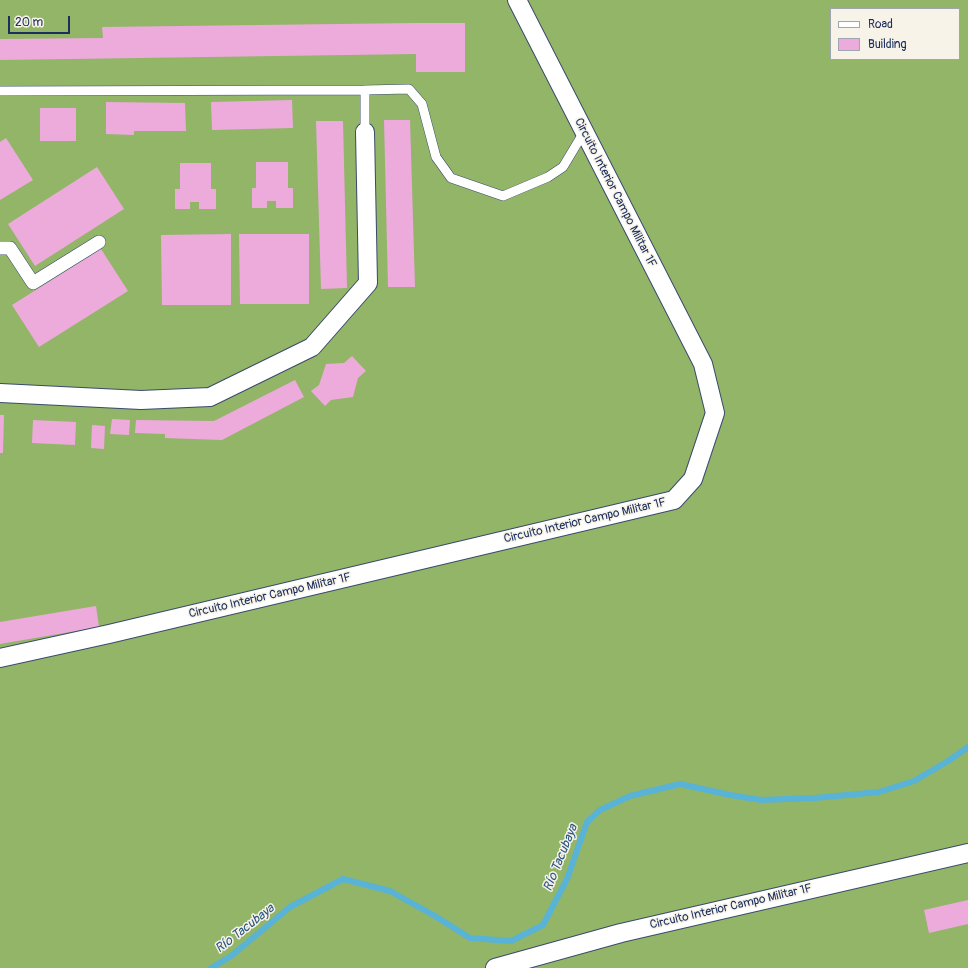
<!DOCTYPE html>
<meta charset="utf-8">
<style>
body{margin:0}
#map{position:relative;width:968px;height:968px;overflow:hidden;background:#e8e1bd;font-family:Pangolin,sans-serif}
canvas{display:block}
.legend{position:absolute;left:830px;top:8px;width:130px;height:52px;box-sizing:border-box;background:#f7f3e8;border:1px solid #9fa5b1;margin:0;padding:5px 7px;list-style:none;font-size:12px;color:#1b2f5e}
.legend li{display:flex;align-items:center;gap:8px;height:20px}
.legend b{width:20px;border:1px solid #9fa5b1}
.scale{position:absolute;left:8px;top:16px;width:62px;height:18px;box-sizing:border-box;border:2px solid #1b2f5e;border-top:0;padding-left:5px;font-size:12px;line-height:14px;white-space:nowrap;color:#1b2f5e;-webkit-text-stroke:3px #f7f3e8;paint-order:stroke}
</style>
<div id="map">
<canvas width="968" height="968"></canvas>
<ul class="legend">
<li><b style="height:5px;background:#fff"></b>Road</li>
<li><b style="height:11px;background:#edabdc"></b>Building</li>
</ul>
<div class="scale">20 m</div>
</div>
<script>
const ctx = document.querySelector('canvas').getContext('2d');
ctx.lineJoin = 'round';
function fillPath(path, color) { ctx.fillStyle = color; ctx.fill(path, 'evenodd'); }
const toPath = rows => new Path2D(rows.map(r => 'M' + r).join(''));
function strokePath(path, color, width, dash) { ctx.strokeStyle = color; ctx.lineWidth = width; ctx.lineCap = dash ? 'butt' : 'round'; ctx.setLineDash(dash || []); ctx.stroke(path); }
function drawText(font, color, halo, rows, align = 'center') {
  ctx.font = font + ' Pangolin,sans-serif'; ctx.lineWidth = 3; ctx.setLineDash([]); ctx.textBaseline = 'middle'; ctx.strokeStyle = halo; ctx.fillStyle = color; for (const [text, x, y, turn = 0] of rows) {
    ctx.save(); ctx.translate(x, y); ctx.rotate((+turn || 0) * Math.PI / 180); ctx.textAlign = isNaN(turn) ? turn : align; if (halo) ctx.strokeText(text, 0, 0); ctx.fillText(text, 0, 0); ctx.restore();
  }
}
fillPath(toPath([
 [0,0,968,0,968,968,0,968],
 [831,9,959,9,959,59,831,59]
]), '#92b568');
strokePath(toPath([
 [211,968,231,956,290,907,343,879,390,891,435,916,470,938,511,941,543,925,567,879,587,822,600,810,630,796,680,784,730,795,761,800,815,798,879,792,914,781,948,761,968,747]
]), '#58b3d6', 6);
fillPath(toPath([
 [416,23,465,23,465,72,416,72,416,54,0,60,0,39,103,38,102,27],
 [292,100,293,128,212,130,211,102],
 [106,102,185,103,186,131,134,131,134,135,106,134],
 [40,108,76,108,76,141,40,141],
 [384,120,410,120,415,287,388,287],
 [316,121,343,121,347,288,321,289],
 [6,138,33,180,0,200,0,142],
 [256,162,288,162,288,188,293,188,293,208,276,208,276,201,267,201,267,208,252,208,252,188,256,188],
 [180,163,211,163,211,189,216,189,216,209,199,209,199,202,190,202,190,209,175,209,175,189,180,189],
 [97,167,124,209,35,266,8,224],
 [231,234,231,305,162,305,161,235],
 [239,234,309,234,309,304,240,304],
 [101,249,128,291,39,347,12,305],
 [352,356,366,371,358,378,353,397,331,400,325,406,311,391,319,385,326,364,344,363],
 [295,380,304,397,222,440,165,438,165,434,135,433,136,420,214,421],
 [0,415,4,415,3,453,0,453],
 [112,419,130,420,129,435,110,434],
 [33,420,76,422,75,445,32,443],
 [92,425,105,426,104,449,91,448],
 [96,606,99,627,0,644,0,622],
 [968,900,968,924,929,933,924,910]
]), '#edabdc');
const service = toPath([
 [365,90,409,89,422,104,436,157,451,178,503,196,548,177,563,167,584,132],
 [0,91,365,90,365,132]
]);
const pedestrian = toPath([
 [0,248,10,248,33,283,99,242]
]);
const minor = toPath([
 [0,393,141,400,210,397,312,347,368,283,365,132],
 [0,658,109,634,674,500,693,479,715,413,703,364,517,0],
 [495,968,621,933,968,853]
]);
strokePath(service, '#3a4a6c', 10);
strokePath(pedestrian, '#3a4a6c', 14);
strokePath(minor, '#3a4a6c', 20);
strokePath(service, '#fff', 9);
strokePath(pedestrian, '#fff', 13);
strokePath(minor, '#fff', 18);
drawText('12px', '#1b2f5e', '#f7f3e8', [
 ["Circuito Interior Campo Militar 1F",615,193,63],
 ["Circuito Interior Campo Militar 1F",585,521,-13],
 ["Circuito Interior Campo Militar 1F",270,596,-13],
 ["Circuito Interior Campo Militar 1F",731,907,-13]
]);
drawText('italic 13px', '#2d5782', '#f7f3e8', [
 ["Río Tacubaya",561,858,-68],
 ["Río Tacubaya",245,929,-38]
]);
</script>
